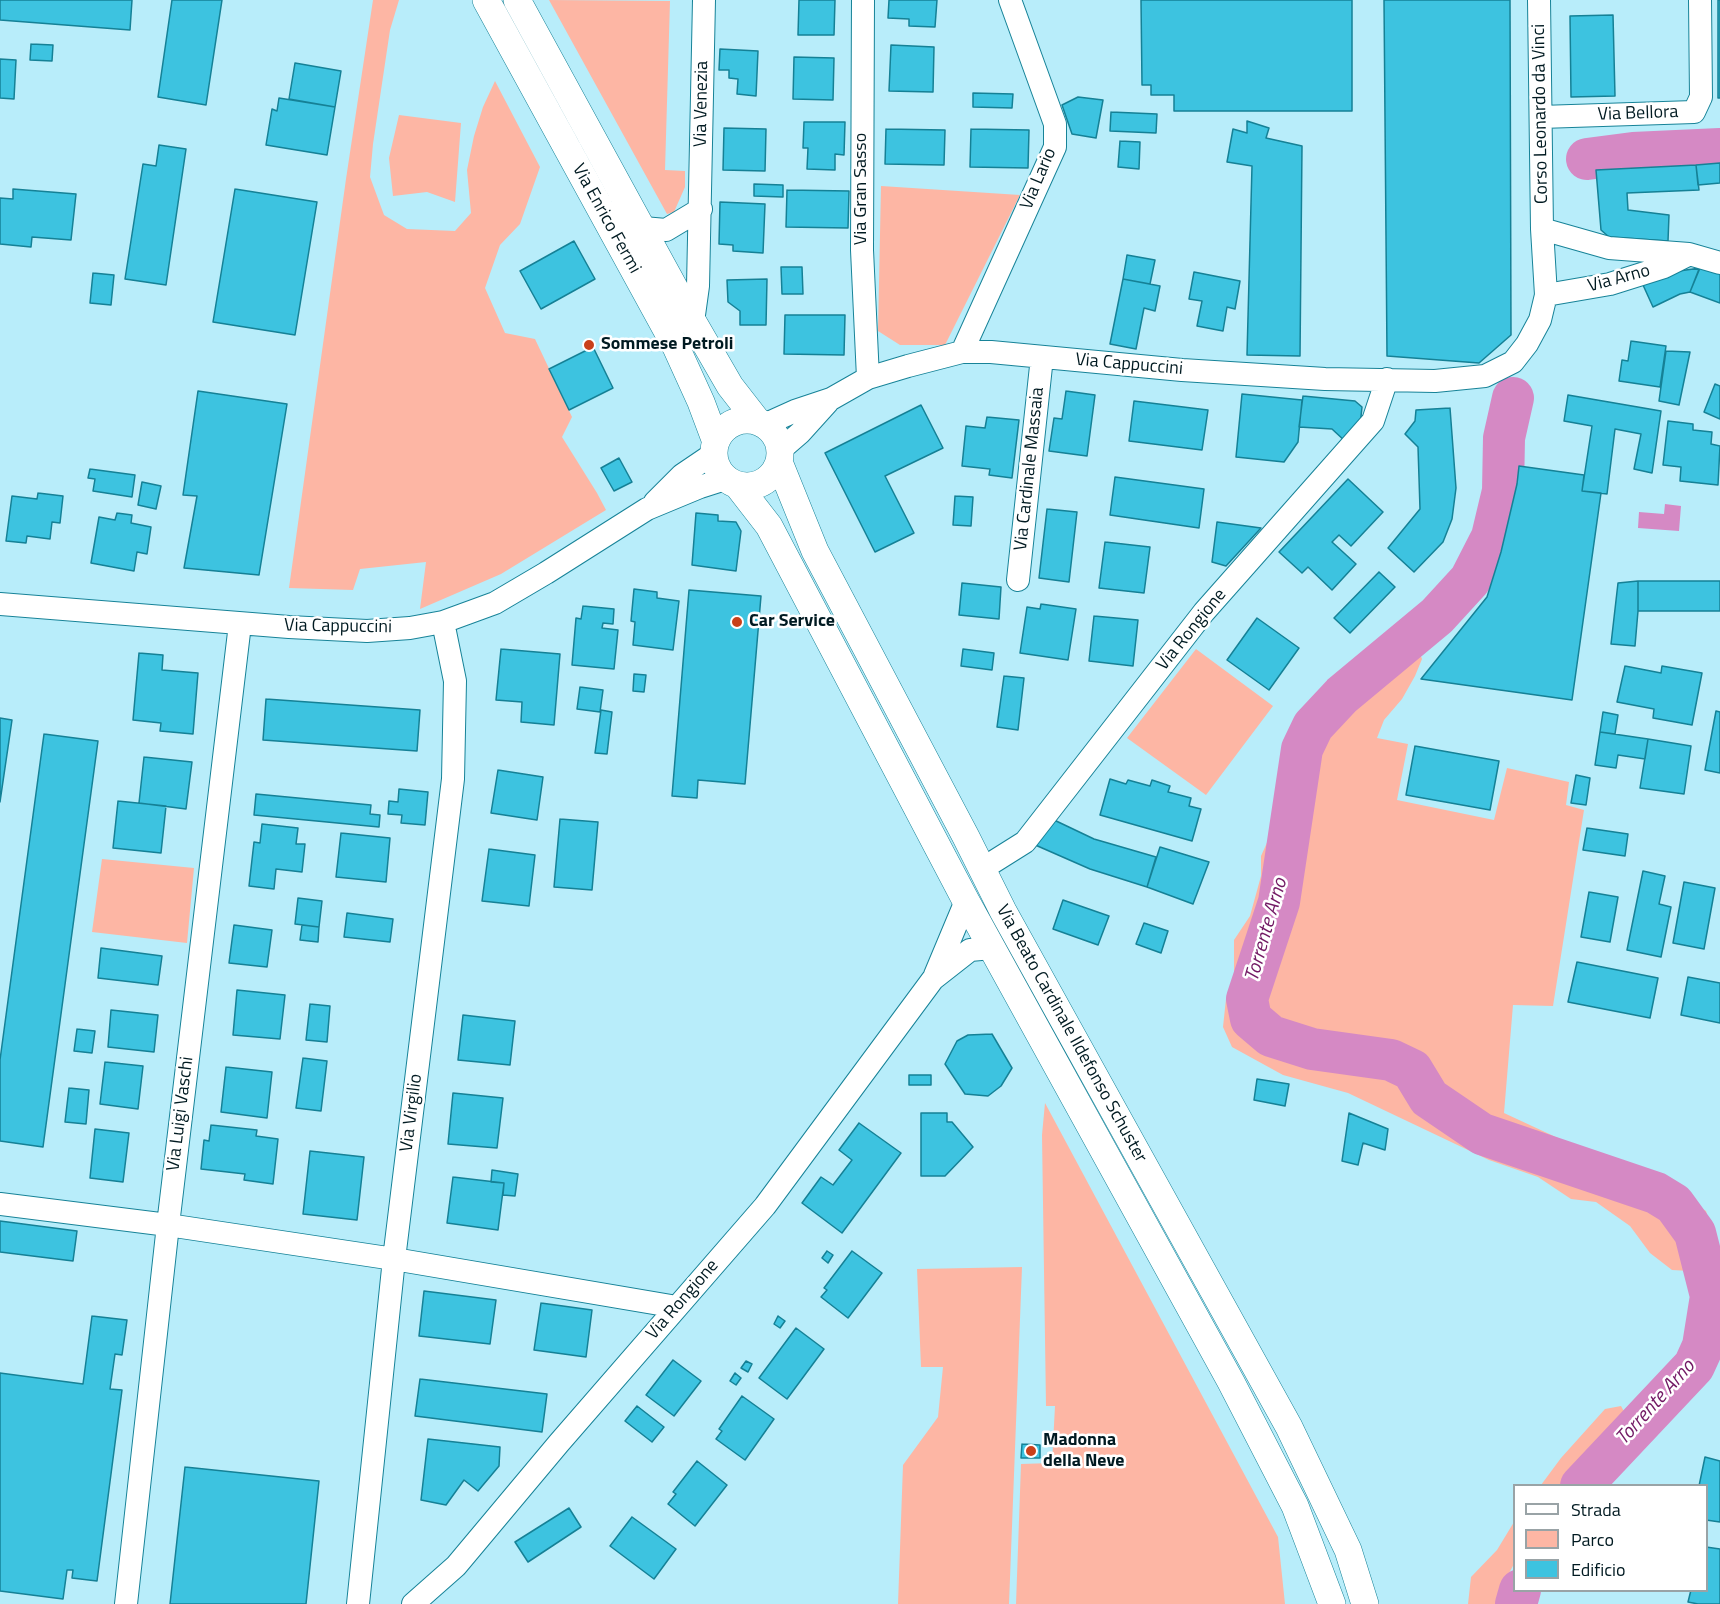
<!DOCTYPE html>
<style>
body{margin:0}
#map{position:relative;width:1720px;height:1604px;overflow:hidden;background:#b8edfa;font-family:"Titillium Web",sans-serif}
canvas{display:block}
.legend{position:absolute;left:1513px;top:1484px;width:195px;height:108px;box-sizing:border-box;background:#fff;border:2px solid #99a3a6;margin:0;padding:8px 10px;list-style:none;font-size:18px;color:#001a21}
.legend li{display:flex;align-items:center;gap:12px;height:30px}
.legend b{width:30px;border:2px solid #99a3a6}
</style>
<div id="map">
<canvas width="1720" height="1604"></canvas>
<ul class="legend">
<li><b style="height:8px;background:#fff"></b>Strada</li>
<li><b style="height:16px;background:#fdb6a4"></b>Parco</li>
<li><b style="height:16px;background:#3dc3e0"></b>Edificio</li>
</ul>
</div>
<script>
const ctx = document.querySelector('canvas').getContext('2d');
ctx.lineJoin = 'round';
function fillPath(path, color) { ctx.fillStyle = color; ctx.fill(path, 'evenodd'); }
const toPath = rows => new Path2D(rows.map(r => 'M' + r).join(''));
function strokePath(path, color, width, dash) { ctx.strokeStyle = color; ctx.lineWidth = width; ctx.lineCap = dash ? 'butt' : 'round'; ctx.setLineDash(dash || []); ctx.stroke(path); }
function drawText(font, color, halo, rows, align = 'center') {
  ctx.font = font + ' "Titillium Web",sans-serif'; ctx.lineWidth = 5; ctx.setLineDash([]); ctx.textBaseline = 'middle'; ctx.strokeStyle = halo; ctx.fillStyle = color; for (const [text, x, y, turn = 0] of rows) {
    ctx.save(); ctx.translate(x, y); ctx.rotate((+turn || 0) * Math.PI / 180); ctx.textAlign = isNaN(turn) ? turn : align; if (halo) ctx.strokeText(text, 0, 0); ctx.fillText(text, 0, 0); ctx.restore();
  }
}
fillPath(toPath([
 [373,0,399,0,390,30,373,144,370,177,384,215,407,229,455,231,471,213,467,170,474,136,483,107,495,81,540,167,520,224,500,245,485,288,505,333,535,339,572,417,562,437,597,493,606,510,501,574,420,609,426,562,360,569,353,590,289,588,346,179],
 [549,0,670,1,665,170,685,171,685,187,674,212,667,214],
 [399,115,461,123,455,202,427,192,393,196,389,158],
 [881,186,1020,195,945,345,900,345,878,331],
 [1408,622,1422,659,1415,676,1402,699,1384,720,1377,738,1408,744,1397,800,1494,820,1507,768,1569,782,1566,805,1584,810,1553,1006,1513,1005,1504,1113,1560,1139,1605,1156,1655,1179,1706,1211,1717,1251,1690,1271,1672,1270,1650,1253,1630,1226,1596,1202,1571,1199,1538,1177,1489,1160,1348,1093,1283,1075,1232,1047,1223,1027,1226,999,1234,983,1234,940,1250,916,1261,876,1261,856,1275,825,1285,768,1295,726,1308,711,1364,666,1381,636],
 [1196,649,1273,706,1206,795,1127,738],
 [102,859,194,868,187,943,92,932],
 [1045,1103,1278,1537,1285,1604,1016,1604,1021,1464,1052,1463,1055,1406,1046,1406,1042,1135],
 [1022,1267,1009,1604,898,1604,903,1465,938,1417,943,1367,921,1367,917,1269],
 [1621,1406,1627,1417,1612,1439,1575,1468,1565,1485,1541,1485,1561,1458,1605,1409],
 [1514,1522,1514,1564,1508,1575,1500,1604,1468,1604,1471,1577,1497,1550]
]), '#fdb6a4');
fillPath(toPath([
 [1665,504,1681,506,1679,531,1638,528,1639,512,1664,514]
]), '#d589c4');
strokePath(toPath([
 [1587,159,1633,153,1720,149],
 [1513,398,1504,438,1503,491,1492,537,1470,580,1437,616,1342,695,1313,726,1302,749,1279,902,1247,999,1251,1019,1271,1036,1312,1049,1391,1060,1412,1070,1429,1098,1482,1134,1656,1193,1674,1204,1695,1233,1711,1296,1703,1346,1694,1366,1581,1486],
 [1516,1604,1520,1590]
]), '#d589c4', 42);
const building = toPath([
 [0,0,132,0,130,30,0,20,0,0],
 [172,0,222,0,206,105,158,97,172,0],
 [799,0,835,0,834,35,798,35,799,0],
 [889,0,937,0,935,27,909,26,909,19,888,18,889,0],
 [1141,0,1352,0,1352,111,1174,111,1174,95,1151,95,1151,85,1142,85,1141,0],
 [1384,0,1510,0,1511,335,1479,363,1387,356,1384,0],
 [1718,0,1720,0,1720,98,1718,98,1718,0],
 [1613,15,1615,96,1571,97,1570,16,1613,15],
 [31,44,53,45,52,61,30,60,31,44],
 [891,45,934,47,933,92,889,91,891,45],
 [720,49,758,51,756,96,737,94,738,79,729,78,729,70,719,70,720,49],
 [794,57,834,58,833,100,793,99,794,57],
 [0,59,16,60,14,99,0,98,0,59],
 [295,63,341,71,335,107,289,99,295,63],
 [973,93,1013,94,1012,108,973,107,973,93],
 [1078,97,1103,100,1096,138,1072,134,1062,105,1078,97],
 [279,98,335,107,327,155,266,145,272,109,277,111,279,98],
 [1111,112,1157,114,1156,133,1110,131,1111,112],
 [1247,121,1269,128,1266,138,1302,146,1300,356,1247,355,1252,166,1227,162,1233,129,1247,133,1247,121],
 [804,122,845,122,844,155,835,154,835,170,807,169,808,148,803,148,804,122],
 [724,128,766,129,765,171,723,170,724,128],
 [886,129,945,130,944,165,885,164,886,129],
 [971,129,1029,130,1028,168,970,167,971,129],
 [1120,141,1140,142,1139,169,1118,167,1120,141],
 [159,145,186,149,166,285,125,279,143,164,156,166,159,145],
 [1720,163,1720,183,1698,185,1696,165,1720,163],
 [1696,165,1699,190,1627,193,1628,210,1669,215,1668,241,1609,237,1601,230,1596,170,1696,165],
 [754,184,783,185,783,197,754,196,754,184],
 [13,189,76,194,71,240,32,237,31,247,0,244,0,198,13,199,13,189],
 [235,189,317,202,295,335,213,322,235,189],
 [787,190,849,191,848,228,786,227,787,190],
 [720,202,765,204,763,253,733,251,733,245,719,244,720,202],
 [574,241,595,279,541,309,520,271,574,241],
 [1127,255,1155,260,1150,284,1123,279,1127,255],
 [1701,264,1720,272,1720,303,1690,292,1701,264],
 [781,267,802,267,803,294,782,294,781,267],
 [1700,268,1690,292,1680,294,1653,307,1643,285,1672,272,1700,268],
 [1194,272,1240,281,1235,309,1227,307,1223,331,1197,326,1202,301,1189,299,1194,272],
 [93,273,114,275,111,305,90,303,93,273],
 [767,279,766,325,740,325,740,311,728,302,727,280,767,279],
 [1123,279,1160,286,1155,311,1144,308,1136,349,1110,344,1123,279],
 [785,315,845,315,844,355,784,354,785,315],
 [1631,341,1666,346,1660,387,1619,381,1622,360,1628,361,1631,341],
 [593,347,613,388,569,410,549,369,593,347],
 [1666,351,1690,352,1679,405,1659,401,1666,351],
 [1715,384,1720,386,1720,419,1704,412,1715,384],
 [198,391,287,404,259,575,184,568,197,496,183,495,198,391],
 [1066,391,1095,395,1087,456,1049,451,1054,418,1062,419,1066,391],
 [1242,394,1302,400,1298,442,1284,462,1236,457,1242,394],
 [1568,395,1661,411,1652,473,1634,469,1641,434,1615,429,1607,494,1582,491,1592,426,1564,421,1568,395],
 [1303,396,1355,401,1362,407,1360,426,1346,442,1332,429,1299,427,1303,396],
 [1134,401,1208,410,1202,450,1129,441,1134,401],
 [921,405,943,448,885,476,914,533,875,552,825,453,921,405],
 [1450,408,1456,488,1452,519,1443,542,1414,572,1388,548,1420,509,1418,447,1405,434,1415,421,1416,410,1450,408],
 [987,417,1019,420,1012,478,989,475,990,469,962,466,966,426,985,428,987,417],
 [1668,421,1693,424,1693,430,1712,432,1711,444,1720,446,1718,485,1680,481,1681,467,1663,465,1668,421],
 [619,458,632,482,614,491,601,468,619,458],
 [1519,466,1584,475,1582,491,1601,493,1572,700,1421,679,1487,597,1501,552,1517,484,1519,466],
 [90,469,135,475,132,497,93,491,95,479,88,478,90,469],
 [1115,477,1204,489,1199,528,1110,515,1115,477],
 [1348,479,1383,512,1351,546,1339,535,1332,542,1356,564,1332,590,1308,567,1302,573,1279,552,1348,479],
 [142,482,161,486,156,509,138,505,142,482],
 [38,493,63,496,60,523,52,522,50,539,27,536,26,543,6,541,12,496,37,499,38,493],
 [955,496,973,497,971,526,953,525,955,496],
 [1047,509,1077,512,1069,582,1039,578,1047,509],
 [117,513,132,515,131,523,151,527,147,554,137,552,134,571,91,563,99,517,115,520,117,513],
 [696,513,718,515,718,521,736,522,741,531,736,571,692,565,696,513],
 [1217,522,1261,528,1226,566,1212,562,1217,522],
 [1105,542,1150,547,1144,593,1099,588,1105,542],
 [1379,572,1395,587,1350,633,1334,618,1379,572],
 [1638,581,1720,581,1720,611,1638,611,1638,581],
 [1638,581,1638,611,1635,646,1611,644,1618,583,1638,581],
 [962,583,1001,587,999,619,959,615,962,583],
 [634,589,657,592,657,598,679,601,673,650,633,645,635,622,631,621,634,589],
 [689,590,761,596,745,784,698,780,697,798,672,796,689,590],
 [1041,604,1076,609,1068,660,1020,653,1027,607,1040,609,1041,604],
 [583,606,614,609,613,624,603,623,602,628,618,630,614,669,572,665,576,618,581,619,583,606],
 [1094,616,1138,620,1133,666,1089,661,1094,616],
 [1257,618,1299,648,1269,690,1227,660,1257,618],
 [501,649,560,654,554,725,521,722,522,702,496,700,501,649],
 [963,649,994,653,992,670,961,666,963,649],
 [139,653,163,655,162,670,198,673,193,734,160,731,161,723,133,720,139,653],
 [1625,666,1661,673,1662,666,1702,673,1692,725,1653,718,1654,709,1617,702,1625,666],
 [634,674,646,675,644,692,633,691,634,674],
 [1004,676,1024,678,1018,730,997,727,1004,676],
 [580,687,603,690,600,712,577,709,580,687],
 [266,699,420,710,417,751,263,740,266,699],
 [601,710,612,712,607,754,595,753,601,710],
 [1716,711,1720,712,1720,773,1705,770,1716,711],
 [1603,712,1618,715,1615,734,1600,732,1603,712],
 [0,718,12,720,0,802,0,718],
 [1600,732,1648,739,1645,759,1618,755,1616,768,1595,765,1600,732],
 [44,734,98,741,43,1147,0,1141,0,1060,44,734],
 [1648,739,1691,746,1684,794,1640,788,1648,739],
 [1415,746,1499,761,1490,810,1406,795,1415,746],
 [144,757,192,762,186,809,139,803,144,757],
 [498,770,543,777,537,820,491,813,498,770],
 [1576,775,1590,778,1586,805,1571,803,1576,775],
 [1110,779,1126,784,1128,780,1150,786,1152,780,1170,786,1168,792,1191,798,1189,806,1201,809,1192,841,1100,815,1110,779],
 [399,789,428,792,425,825,401,823,402,815,388,814,389,801,398,802,399,789],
 [256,794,371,805,370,814,380,815,379,827,254,815,256,794],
 [118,801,166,806,161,853,113,848,118,801],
 [560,819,598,822,592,890,554,887,560,819],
 [1052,819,1094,839,1156,857,1147,887,1090,869,1033,844,1052,819],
 [262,824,298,828,296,844,305,844,302,872,276,869,274,889,249,886,254,842,260,843,262,824],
 [1587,828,1628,834,1625,856,1583,850,1587,828],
 [341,833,390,838,386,882,336,877,341,833],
 [1160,847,1209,862,1193,904,1147,887,1160,847],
 [489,849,535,855,529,906,482,901,489,849],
 [1643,871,1665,876,1659,904,1671,907,1661,957,1627,950,1643,871],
 [1684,882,1715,888,1704,949,1673,943,1684,882],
 [1589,892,1618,897,1610,942,1581,937,1589,892],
 [298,898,322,901,319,927,295,924,298,898],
 [1063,900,1109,916,1098,945,1053,929,1063,900],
 [347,913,393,919,390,942,344,937,347,913],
 [1144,923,1168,931,1161,953,1136,944,1144,923],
 [234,925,272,930,267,967,229,963,234,925],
 [302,925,319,927,318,942,300,940,302,925],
 [101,948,162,956,158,985,98,978,101,948],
 [1577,962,1658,978,1650,1018,1568,1002,1577,962],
 [1688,977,1720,983,1720,1023,1681,1015,1688,977],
 [237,990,285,995,280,1039,233,1035,237,990],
 [310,1004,330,1006,327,1042,306,1040,310,1004],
 [111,1010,158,1015,154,1052,108,1047,111,1010],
 [463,1015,515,1021,510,1065,458,1060,463,1015],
 [77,1029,95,1031,92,1053,74,1051,77,1029],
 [992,1034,1012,1068,1001,1086,988,1096,965,1094,945,1064,957,1041,968,1035,992,1034],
 [303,1058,327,1061,321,1111,296,1108,303,1058],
 [105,1062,143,1066,138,1109,100,1104,105,1062],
 [226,1067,272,1072,267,1118,221,1112,226,1067],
 [909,1075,931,1075,931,1085,909,1085,909,1075],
 [1257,1079,1289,1084,1285,1106,1254,1100,1257,1079],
 [69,1088,89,1090,86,1124,65,1122,69,1088],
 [453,1093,503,1098,497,1148,448,1144,453,1093],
 [921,1113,947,1113,947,1122,952,1122,973,1147,945,1176,921,1176,921,1113],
 [1349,1113,1388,1129,1385,1150,1363,1143,1358,1165,1342,1161,1349,1113],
 [859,1123,901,1153,842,1233,802,1203,821,1177,833,1185,852,1160,839,1150,859,1123],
 [211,1125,257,1130,256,1136,278,1139,273,1184,244,1180,245,1174,201,1169,204,1140,209,1141,211,1125],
 [95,1129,129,1133,123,1182,90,1178,95,1129],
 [310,1151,364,1157,357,1220,303,1214,310,1151],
 [492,1170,518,1174,515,1196,503,1195,504,1183,491,1182,492,1170],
 [453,1177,504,1183,498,1230,447,1223,453,1177],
 [0,1221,77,1231,73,1261,0,1252,0,1221],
 [827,1251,833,1255,828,1263,822,1258,827,1251],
 [852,1251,882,1273,848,1318,821,1297,827,1290,824,1288,852,1251],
 [424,1291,496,1300,490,1344,419,1336,424,1291],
 [541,1303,592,1310,586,1357,534,1350,541,1303],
 [92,1316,127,1320,122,1355,115,1354,110,1389,122,1390,97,1581,72,1578,73,1570,67,1570,63,1599,0,1591,0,1373,83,1384,92,1316],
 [778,1316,785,1321,780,1328,774,1324,778,1316],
 [796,1328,824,1349,787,1399,759,1378,796,1328],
 [673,1360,701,1381,674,1416,646,1395,673,1360],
 [746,1361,752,1364,748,1372,741,1368,746,1361],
 [735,1373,741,1378,736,1385,730,1381,735,1373],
 [420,1379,547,1394,542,1432,415,1416,420,1379],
 [742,1396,774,1419,745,1460,716,1439,722,1431,719,1429,742,1396],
 [637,1406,664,1427,652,1442,625,1421,637,1406],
 [428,1439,500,1447,499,1466,478,1491,464,1480,446,1505,421,1500,428,1439],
 [1022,1444,1040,1445,1040,1458,1021,1458,1022,1444],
 [1705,1457,1720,1461,1720,1522,1706,1520,1706,1486,1699,1486,1705,1457],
 [697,1461,727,1485,695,1526,668,1504,676,1494,673,1492,697,1461],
 [185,1467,319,1481,306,1604,170,1604,185,1467],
 [569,1508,581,1527,528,1562,515,1542,569,1508],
 [632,1517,676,1549,654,1579,610,1546,632,1517],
 [1706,1547,1720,1549,1720,1604,1698,1604,1688,1602,1691,1590,1706,1590,1706,1547]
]);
fillPath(building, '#3dc3e0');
strokePath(building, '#158196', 1.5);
const minor = toPath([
 [863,0,862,250,868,378],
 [1541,117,1694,112,1701,97,1700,0],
 [643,228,666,230,701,209],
 [1542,229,1609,248,1689,254,1720,263],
 [1546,295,1610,284,1664,267,1688,255],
 [693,322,698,286,704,0],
 [962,352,1055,147,1055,124,1010,0],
 [764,425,795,411,831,399,868,378,908,366,962,352,991,352,1182,370,1325,379,1435,381,1485,376,1513,362,1527,344,1540,320,1546,295,1542,229,1539,0],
 [778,452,800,433,828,402],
 [655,502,682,475,713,454],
 [1018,580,1042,357],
 [0,604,289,627,367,631,410,628,443,622,495,603,546,573,647,509,700,487,725,479],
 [982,869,1025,842,1204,612,1373,421,1387,379],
 [935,975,966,901],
 [0,1204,168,1225,394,1259,677,1307],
 [126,1604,168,1225,240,624],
 [358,1604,394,1259,453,779,455,681,443,622],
 [413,1604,456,1566,559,1443,765,1206,933,979,970,950,992,948]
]);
const tertiary = toPath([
 [486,0,676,347,701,402,716,442],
 [517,0,693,322,730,386,758,422],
 '714 453a33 33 0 1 1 66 0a33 33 0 1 1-66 0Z',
 [779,462,815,551,966,837,1003,911,1289,1427,1348,1550,1365,1604],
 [738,486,769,526,966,901,1231,1382,1295,1506,1332,1604]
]);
strokePath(minor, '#178398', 24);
strokePath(tertiary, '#178398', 28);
strokePath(minor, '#fff', 22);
strokePath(tertiary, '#fff', 27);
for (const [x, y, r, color] of [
 [589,345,6,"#c9401a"],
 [737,622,6,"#c9401a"],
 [1031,1451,6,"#c9401a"]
]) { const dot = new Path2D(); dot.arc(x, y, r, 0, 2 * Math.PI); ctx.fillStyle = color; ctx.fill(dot); strokePath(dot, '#fff', 2); }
drawText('18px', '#001a21', '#fff', [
 ["Via Venezia",702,104,-89],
 ["Corso Leonardo da Vinci",1541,114,-91],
 ["Via Bellora",1638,114,-2],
 ["Via Lario",1039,179,-67],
 ["Via Gran Sasso",862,189,-90],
 ["Via Enrico Fermi",606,219,61],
 ["Via Arno",1619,279,-15],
 ["Via Cappuccini",1129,365,5],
 ["Via Cardinale Massaia",1030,469,-84],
 ["Via Cappuccini",338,627,1],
 ["Via Rongione",1192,630,-51],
 ["Via Beato Cardinale Ildefonso Schuster",1071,1034,61],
 ["Via Virgilio",412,1113,-83],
 ["Via Luigi Vaschi",181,1114,-83],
 ["Via Rongione",683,1300,-49]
]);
drawText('bold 18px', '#001a21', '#fff', [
 ["Sommese Petroli",601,345],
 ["Car Service",749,622],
 ["Madonna",1043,1441],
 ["della Neve",1043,1462]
], 'left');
drawText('italic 20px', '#721964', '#fff', [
 ["Torrente Arno",1267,930,-74],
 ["Torrente Arno",1656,1403,-48]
]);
</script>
